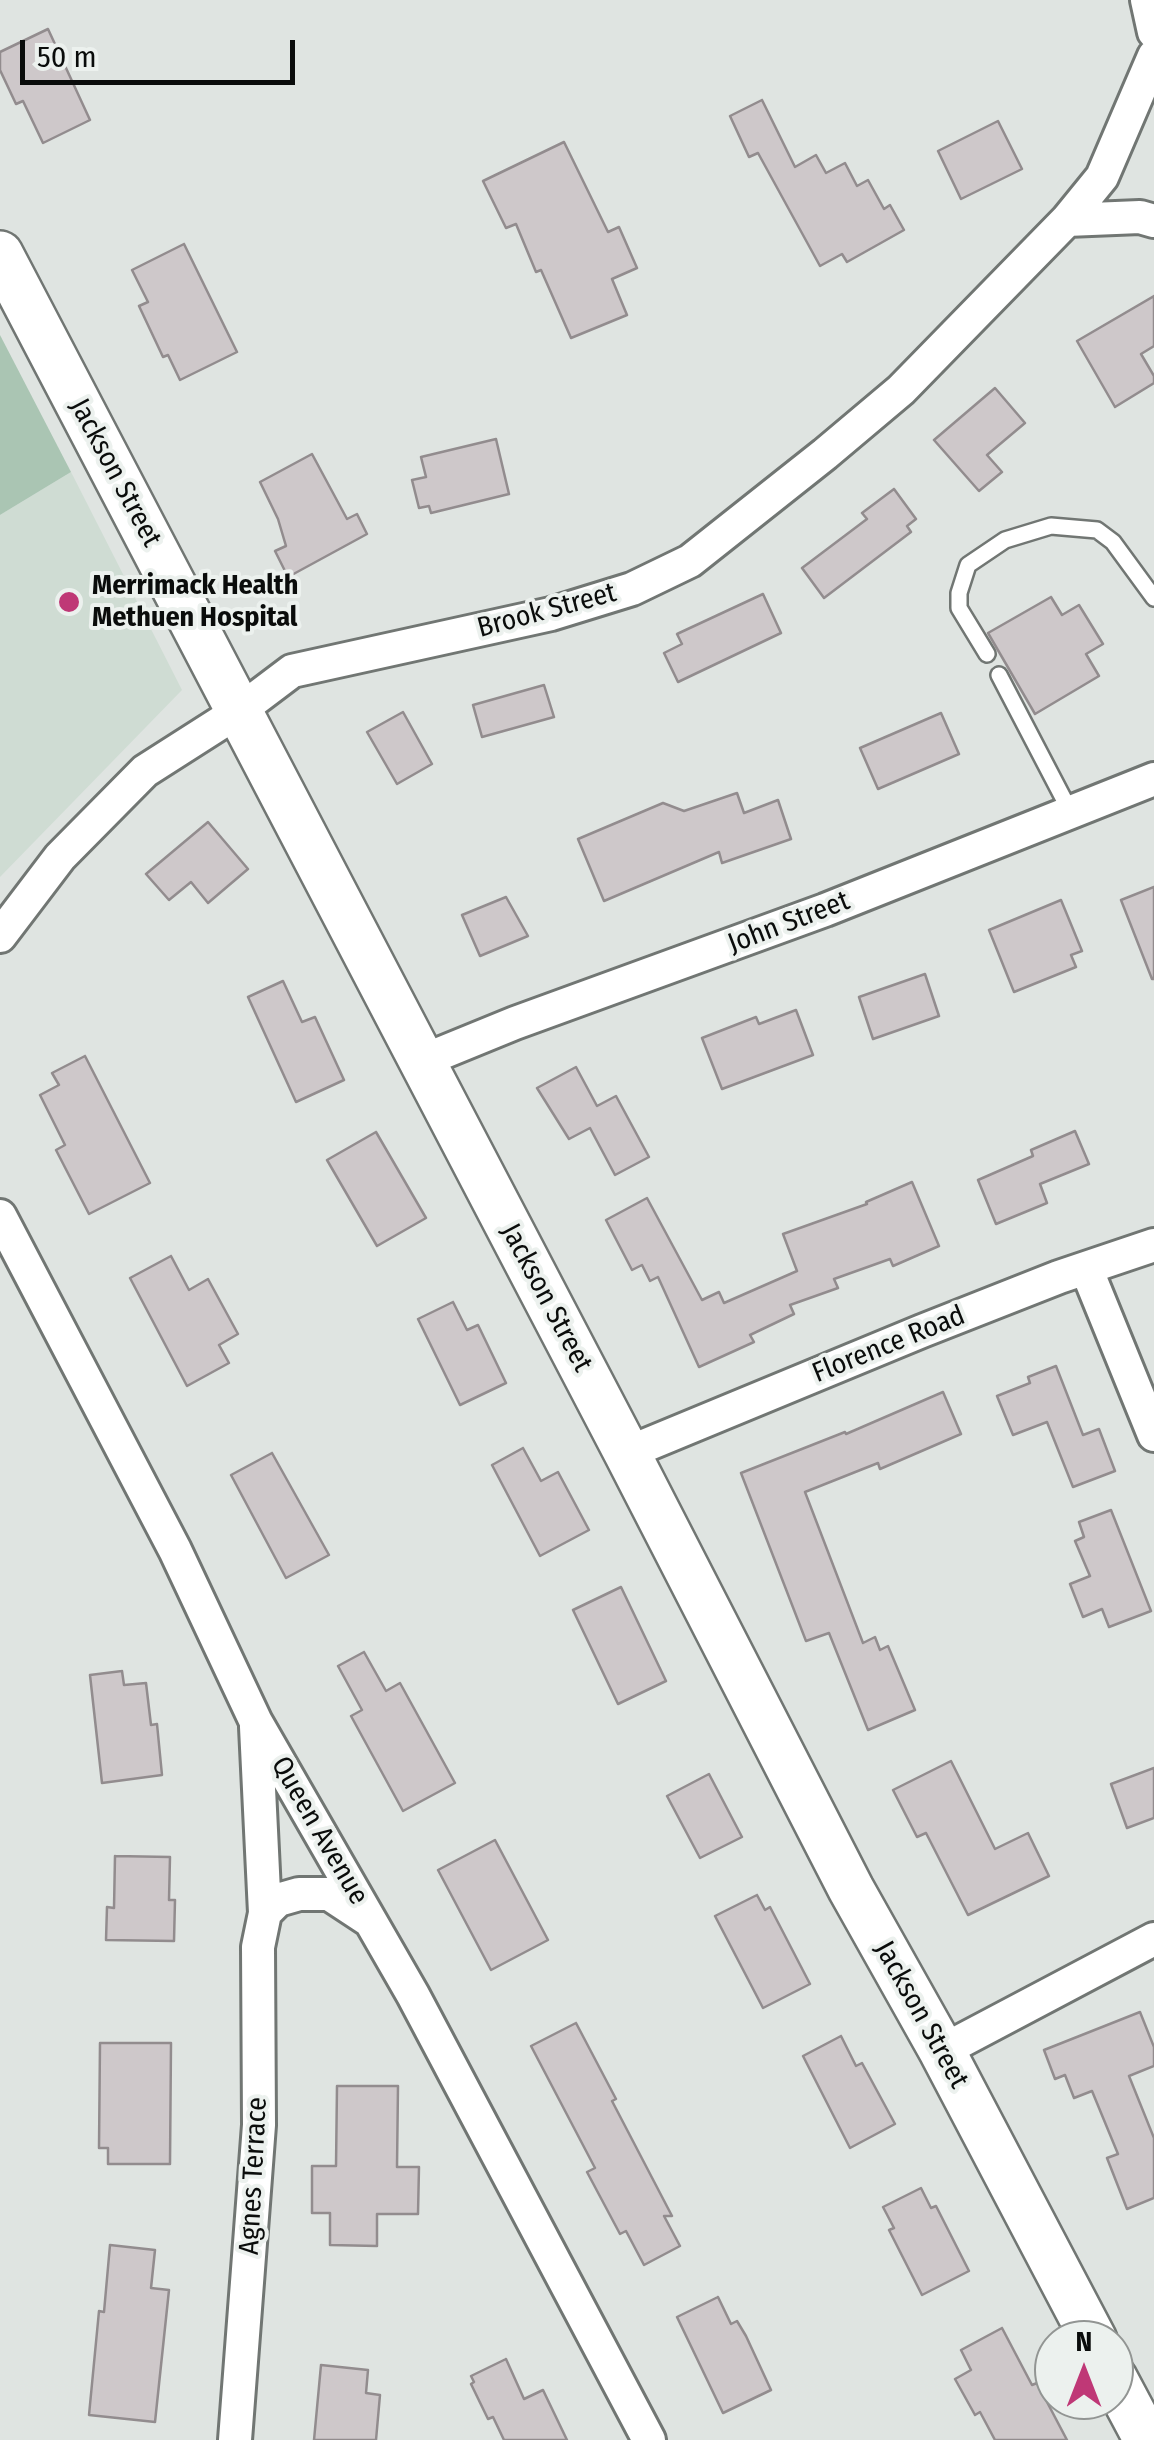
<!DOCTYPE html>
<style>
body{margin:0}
#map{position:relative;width:1154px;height:2440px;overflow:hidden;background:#dfe4e1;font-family:"Fira Sans Condensed",sans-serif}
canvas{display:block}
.north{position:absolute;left:1034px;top:2320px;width:100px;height:100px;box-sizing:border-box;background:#ecf1ee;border:2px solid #929593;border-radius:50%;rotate:0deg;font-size:28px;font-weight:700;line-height:40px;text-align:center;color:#0a0c0b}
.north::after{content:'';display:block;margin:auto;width:35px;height:45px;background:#bf3876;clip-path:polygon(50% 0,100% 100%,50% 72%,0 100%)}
.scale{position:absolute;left:20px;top:40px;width:275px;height:45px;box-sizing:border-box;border:5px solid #0a0c0b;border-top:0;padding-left:12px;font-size:30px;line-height:35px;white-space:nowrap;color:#0a0c0b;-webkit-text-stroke:8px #ecf1ee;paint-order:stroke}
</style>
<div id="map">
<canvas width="1154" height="2440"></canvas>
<div class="north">N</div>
<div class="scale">50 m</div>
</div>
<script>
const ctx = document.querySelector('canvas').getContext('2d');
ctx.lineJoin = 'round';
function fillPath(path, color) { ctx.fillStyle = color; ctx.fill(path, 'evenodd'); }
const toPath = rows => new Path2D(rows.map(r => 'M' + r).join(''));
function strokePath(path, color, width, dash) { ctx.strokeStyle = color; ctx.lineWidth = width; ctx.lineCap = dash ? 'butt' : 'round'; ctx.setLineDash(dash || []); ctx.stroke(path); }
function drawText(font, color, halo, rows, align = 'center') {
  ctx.font = font + ' "Fira Sans Condensed",sans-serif'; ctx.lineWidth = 8; ctx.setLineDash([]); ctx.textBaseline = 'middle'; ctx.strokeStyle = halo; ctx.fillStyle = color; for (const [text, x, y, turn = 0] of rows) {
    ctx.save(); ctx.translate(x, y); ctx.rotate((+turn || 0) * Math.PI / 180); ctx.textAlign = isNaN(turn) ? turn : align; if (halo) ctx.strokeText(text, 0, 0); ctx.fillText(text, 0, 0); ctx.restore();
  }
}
fillPath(toPath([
 [71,472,182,690,0,877,0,515]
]), '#cfdcd3');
fillPath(toPath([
 [0,335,71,472,0,515]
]), '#aac5b3');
const building = toPath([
 [48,29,90,120,43,143,23,101,16,104,0,70,0,52,48,29],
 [762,100,795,167,816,155,826,173,845,163,857,186,868,180,884,209,890,205,904,230,847,262,842,254,820,266,758,153,749,157,730,116,762,100],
 [998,121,1022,169,961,199,938,151,998,121],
 [564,142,608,232,619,227,637,268,612,279,627,315,571,338,541,270,536,272,516,224,506,228,483,181,564,142],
 [184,244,237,352,180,380,168,355,163,357,139,306,148,302,132,270,184,244],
 [1154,296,1154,346,1141,354,1154,376,1154,383,1115,407,1077,341,1154,296],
 [995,388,1025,423,987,455,1002,472,979,491,934,440,995,388],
 [496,439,509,494,431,513,429,506,419,508,412,480,426,477,421,457,496,439],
 [312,454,347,519,357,514,367,534,288,577,275,551,286,546,278,519,260,482,312,454],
 [894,489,916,519,907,526,911,532,824,598,802,568,867,519,862,513,894,489],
 [763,594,781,633,678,682,664,653,682,644,677,634,763,594],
 [1051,597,1062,615,1079,605,1103,644,1086,654,1099,676,1035,714,988,633,1051,597],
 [544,685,554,717,482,737,473,705,544,685],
 [403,712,432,764,397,784,367,732,403,712],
 [941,713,959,754,878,789,860,748,941,713],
 [737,793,744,813,778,800,791,839,722,863,719,852,604,901,578,839,663,803,684,811,737,793],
 [208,822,248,869,208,903,191,882,169,900,146,874,208,822],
 [1154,887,1154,979,1152,979,1121,900,1154,887],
 [506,897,528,936,480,956,462,915,506,897],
 [1061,900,1082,951,1071,955,1076,967,1014,992,989,930,1061,900],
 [925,974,939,1016,873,1039,859,997,925,974],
 [283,981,302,1022,315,1017,344,1080,296,1102,248,997,283,981],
 [796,1010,813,1055,722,1089,702,1038,756,1017,759,1024,796,1010],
 [85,1056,150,1183,89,1214,56,1150,65,1145,40,1095,59,1085,52,1073,85,1056],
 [576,1067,597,1106,616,1096,649,1157,615,1175,590,1128,569,1139,537,1088,576,1067],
 [1075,1131,1089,1164,1040,1184,1047,1203,996,1224,978,1180,1033,1156,1031,1150,1075,1131],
 [376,1132,426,1218,377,1246,327,1160,376,1132],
 [912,1182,939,1246,893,1266,890,1259,834,1279,838,1288,790,1305,794,1314,750,1335,754,1342,699,1367,658,1277,650,1281,642,1265,632,1270,606,1220,647,1198,702,1300,719,1292,724,1303,797,1271,783,1234,867,1204,866,1202,912,1182],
 [171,1256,189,1290,208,1279,238,1334,219,1345,229,1363,187,1386,130,1278,171,1256],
 [453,1302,467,1330,478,1325,506,1383,460,1405,418,1319,453,1302],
 [1056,1366,1083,1435,1099,1429,1115,1471,1073,1487,1047,1422,1013,1435,997,1396,1030,1383,1028,1377,1056,1366],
 [943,1392,961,1434,880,1469,878,1463,805,1492,863,1643,875,1637,880,1650,888,1646,915,1710,868,1730,829,1633,806,1641,741,1473,845,1432,846,1434,943,1392],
 [523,1448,541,1481,558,1472,589,1530,540,1556,492,1465,523,1448],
 [272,1453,329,1555,286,1578,231,1475,272,1453],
 [1111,1510,1151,1611,1109,1627,1102,1609,1083,1617,1070,1584,1090,1576,1075,1541,1084,1537,1079,1522,1111,1510],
 [621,1587,666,1681,618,1704,573,1610,621,1587],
 [364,1652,386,1691,400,1683,455,1783,403,1811,351,1716,362,1710,338,1666,364,1652],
 [122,1671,124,1685,146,1683,151,1725,157,1724,162,1775,102,1783,90,1675,122,1671],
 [951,1761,995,1849,1028,1833,1049,1876,968,1915,926,1833,917,1837,893,1790,951,1761],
 [1154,1768,1154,1818,1127,1828,1111,1784,1154,1768],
 [709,1774,742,1837,700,1858,667,1796,709,1774],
 [495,1840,548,1940,491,1970,438,1870,495,1840],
 [115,1856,170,1857,169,1900,175,1900,174,1941,106,1940,107,1907,114,1908,115,1856],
 [757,1895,765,1910,770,1907,810,1984,763,2008,715,1916,757,1895],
 [1140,2012,1154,2047,1154,2066,1129,2076,1154,2138,1154,2198,1127,2209,1107,2158,1118,2154,1092,2091,1074,2098,1065,2075,1055,2079,1044,2050,1140,2012],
 [576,2023,616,2099,612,2101,672,2216,664,2216,680,2246,644,2265,626,2231,620,2234,587,2172,595,2168,531,2046,576,2023],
 [841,2036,856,2066,862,2063,895,2124,850,2148,803,2056,841,2036],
 [100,2043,171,2043,170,2164,108,2164,108,2148,99,2148,100,2043],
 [337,2086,398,2086,397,2167,419,2167,418,2214,377,2214,377,2246,330,2245,330,2213,312,2213,312,2166,336,2166,337,2086],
 [921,2188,931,2208,936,2206,969,2271,922,2295,889,2230,894,2228,883,2207,921,2188],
 [110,2245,155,2250,151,2288,169,2290,155,2422,89,2415,99,2311,104,2312,110,2245],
 [718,2297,731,2324,737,2321,746,2336,771,2390,723,2413,677,2317,718,2297],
 [1002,2328,1032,2385,1037,2383,1067,2440,995,2440,980,2412,975,2415,955,2379,971,2370,961,2350,1002,2328],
 [506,2359,524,2399,543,2390,567,2440,504,2440,493,2417,488,2419,471,2384,474,2382,471,2376,506,2359],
 [321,2365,368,2370,366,2393,380,2395,376,2440,314,2440,321,2365]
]);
fillPath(building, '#cec8ca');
strokePath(building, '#928c8e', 2.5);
const lane = toPath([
 [987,654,959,608,959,593,968,565,1005,540,1051,526,1097,530,1113,542,1154,598],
 [999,675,1071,813]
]);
const street = toPath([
 [1147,0,1154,32],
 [1067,220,1102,177,1154,56],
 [0,936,60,857,145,771,239,711,292,671,551,614,632,589,690,561,825,454,901,390,1067,220,1140,217,1154,221],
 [422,1061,515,1023,825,910,1154,779],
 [0,1216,175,1550,256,1722,413,1995,649,2440],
 [1086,1268,1154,1435],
 [627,1453,922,1331,1059,1277,1154,1245],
 [265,1913,278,1900,299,1894,329,1894,367,1919],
 [942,2051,1154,1939],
 [235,2440,259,2125,258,1947,265,1913,256,1727]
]);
const secondary = toPath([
 [0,254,627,1453,851,1889,942,2051,1094,2340],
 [1114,2378,1147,2440]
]);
strokePath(lane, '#717673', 20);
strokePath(street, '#717673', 38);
strokePath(secondary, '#717673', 50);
strokePath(lane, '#fff', 15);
strokePath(street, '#fff', 32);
strokePath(secondary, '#fff', 45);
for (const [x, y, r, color] of [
 [69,602,12,"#bf3876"]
]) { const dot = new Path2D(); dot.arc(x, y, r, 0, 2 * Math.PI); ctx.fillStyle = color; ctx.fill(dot); strokePath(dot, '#ecf1ee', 4); }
drawText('28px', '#0a0c0b', '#ecf1ee', [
 ["Jackson Street",115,473,62],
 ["Brook Street",547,611,-15],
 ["John Street",789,923,-21],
 ["Jackson Street",546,1298,62],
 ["Florence Road",889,1345,-22],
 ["Queen Avenue",319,1831,60],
 ["Jackson Street",921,2015,61],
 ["Agnes Terrace",254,2176,-87]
]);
drawText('bold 28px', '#0a0c0b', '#ecf1ee', [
 ["Merrimack Health",92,586],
 ["Methuen Hospital",92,618]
], 'left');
</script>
